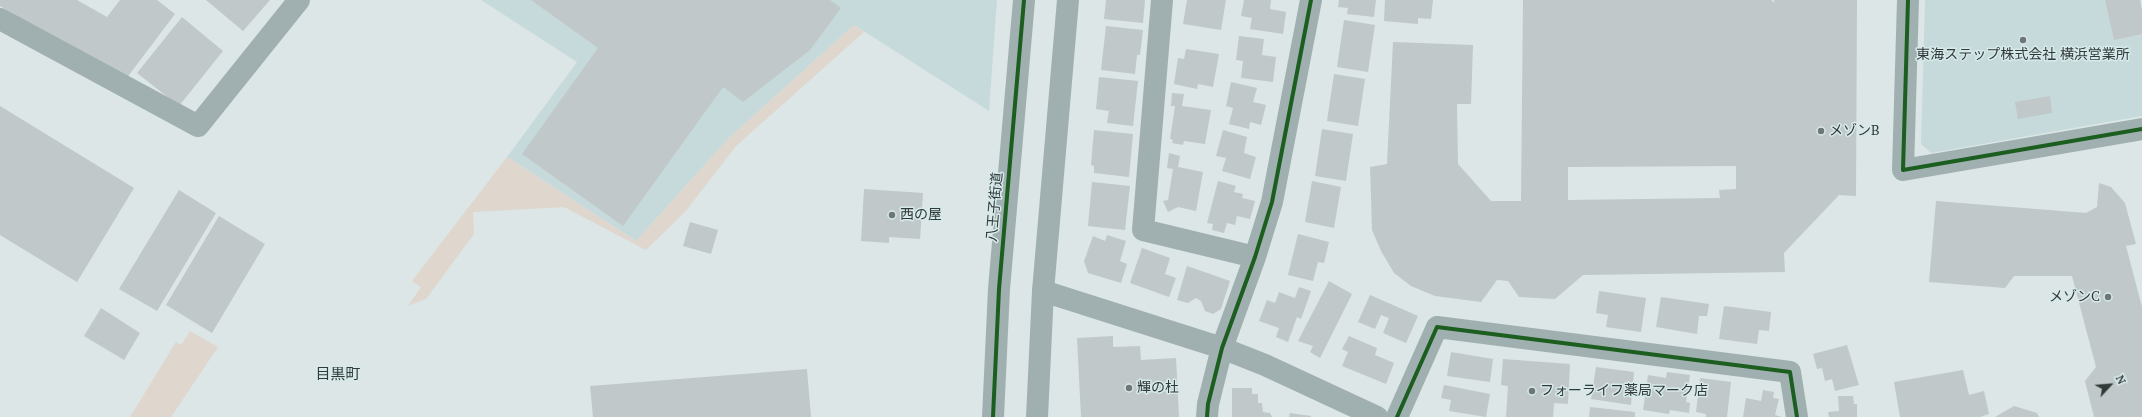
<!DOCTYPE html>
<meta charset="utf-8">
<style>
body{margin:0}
#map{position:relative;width:2142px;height:417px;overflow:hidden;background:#dce6e6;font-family:"PT Serif",serif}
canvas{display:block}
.north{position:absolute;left:2090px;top:365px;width:40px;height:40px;-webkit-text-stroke:3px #d7eaeb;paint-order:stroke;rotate:64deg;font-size:11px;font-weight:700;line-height:16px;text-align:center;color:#323939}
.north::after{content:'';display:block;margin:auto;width:14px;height:18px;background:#323939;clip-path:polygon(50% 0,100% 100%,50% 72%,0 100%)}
</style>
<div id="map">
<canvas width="2142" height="417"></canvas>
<div class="north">N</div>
</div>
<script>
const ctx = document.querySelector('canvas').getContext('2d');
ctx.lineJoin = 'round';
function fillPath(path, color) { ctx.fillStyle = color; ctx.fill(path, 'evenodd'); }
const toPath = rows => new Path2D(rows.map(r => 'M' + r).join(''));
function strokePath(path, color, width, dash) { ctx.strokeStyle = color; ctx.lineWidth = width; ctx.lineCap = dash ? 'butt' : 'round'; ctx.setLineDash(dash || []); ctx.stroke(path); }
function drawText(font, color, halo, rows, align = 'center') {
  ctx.font = font + ' "PT Serif","Noto Sans JP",serif'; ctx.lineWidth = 3; ctx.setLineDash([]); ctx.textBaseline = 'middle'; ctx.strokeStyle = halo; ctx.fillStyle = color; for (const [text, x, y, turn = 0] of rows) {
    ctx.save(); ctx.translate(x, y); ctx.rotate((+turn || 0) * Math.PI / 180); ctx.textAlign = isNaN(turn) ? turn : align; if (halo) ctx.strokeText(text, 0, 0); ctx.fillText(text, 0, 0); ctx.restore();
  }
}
fillPath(toPath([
 [481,0,997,0,989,111,854,25,729,138,636,241,507,157,577,62],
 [1925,0,2140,0,2142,11,2142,116,1931,153,1921,144]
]), '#c7dadb');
fillPath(toPath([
 [854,25,864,32,736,146,685,212,646,250,564,207,473,212,474,234,426,299,408,306,421,287,412,281,507,157,636,241,729,138],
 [190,331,218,347,171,417,130,417,176,342,181,345]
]), '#dfd6cd');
fillPath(toPath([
 [0,0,77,0,107,17,120,0,157,0,175,14,126,79,0,6],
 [206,0,270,0,243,31],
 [531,0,830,0,841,8,810,50,743,102,723,87,623,226,522,154,598,48],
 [1106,0,1145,0,1143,23,1104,19],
 [1187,0,1226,0,1221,30,1183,24],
 [1244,0,1271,0,1270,9,1286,12,1283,34,1250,29,1252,18,1241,16],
 [1339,0,1376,0,1374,17,1347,14,1348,8,1338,7],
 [1385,0,1433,0,1431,19,1418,18,1418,24,1384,21],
 [1523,0,1771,0,1775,3,1774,0,1857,0,1856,196,1839,195,1784,253,1785,272,1583,275,1555,299,1519,297,1508,281,1497,280,1481,302,1435,296,1411,286,1394,273,1381,251,1372,230,1370,167,1387,164,1393,42,1473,45,1471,104,1457,104,1458,164,1491,201,1521,201],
 [1736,166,1736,189,1719,190,1720,198,1568,200,1568,167],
 [2105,0,2140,0,2142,11,2142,34,2114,40],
 [182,17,223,51,179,106,137,73],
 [1344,20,1375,25,1368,72,1337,67],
 [1106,26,1143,30,1140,55,1137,55,1135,74,1101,70],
 [1239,36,1264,39,1262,55,1276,57,1273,82,1241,78,1243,61,1236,60],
 [1186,49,1219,54,1213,87,1198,84,1197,89,1174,84,1178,58,1184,59],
 [1334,74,1365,79,1358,126,1327,121],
 [1099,77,1138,81,1133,126,1107,123,1109,111,1096,109],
 [1231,82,1257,88,1253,102,1266,105,1261,125,1250,122,1249,129,1229,124,1233,108,1226,106],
 [1172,93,1184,94,1182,106,1211,110,1205,144,1184,141,1183,145,1172,143,1173,140,1170,139,1175,106,1171,106],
 [2050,96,2052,113,2018,119,2015,102],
 [0,106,134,188,77,282,0,235],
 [1322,129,1353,134,1346,181,1315,176],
 [1094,130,1133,134,1129,177,1094,173,1094,166,1091,165],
 [1223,130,1247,137,1244,153,1256,157,1250,179,1222,171,1226,158,1216,156],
 [1169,153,1180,156,1178,167,1203,172,1196,211,1178,207,1168,212,1163,201,1168,200,1173,169,1167,168],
 [1218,181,1236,186,1234,192,1243,194,1242,198,1255,201,1250,219,1237,216,1235,225,1227,223,1224,233,1212,230,1213,224,1207,223],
 [1312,181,1341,187,1334,228,1305,222],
 [1092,182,1130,186,1125,230,1088,226],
 [2099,183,2111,187,2125,203,2136,244,2126,246,2142,307,2142,417,2094,417,2085,381,2096,367,2072,276,2014,276,2005,288,1929,282,1936,201,2086,213,2097,207],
 [864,189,923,193,920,239,889,237,889,243,861,241],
 [179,190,216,213,157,311,119,289],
 [219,216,265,244,212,333,166,305],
 [690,222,718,230,711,254,683,246],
 [1298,234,1329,242,1324,263,1318,262,1313,281,1288,275],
 [1107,235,1126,241,1120,261,1127,264,1121,283,1088,273,1084,261,1093,236,1105,241],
 [1142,248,1170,258,1165,274,1176,278,1169,297,1130,283],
 [1187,266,1230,281,1221,309,1213,314,1205,311,1201,301,1196,298,1188,303,1177,300],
 [1329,281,1352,294,1320,358,1310,352,1313,346,1298,341],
 [1299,287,1311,291,1301,319,1297,317,1288,342,1276,337,1279,328,1259,321,1267,300,1275,303,1279,292,1295,298],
 [1599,291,1646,298,1641,332,1606,327,1608,315,1596,313],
 [1370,295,1418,316,1406,343,1383,333,1389,318,1381,315,1375,329,1358,322],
 [1661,297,1709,304,1707,316,1699,316,1697,334,1656,327],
 [1724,306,1771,312,1769,331,1759,330,1757,344,1719,339],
 [101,308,140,333,124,360,84,336],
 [1113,336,1113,347,1140,346,1141,360,1176,358,1179,417,1081,417,1077,338],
 [1349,336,1377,348,1375,355,1394,363,1386,384,1342,366,1348,352,1342,349],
 [1847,345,1859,385,1835,391,1832,379,1825,381,1822,368,1817,369,1813,354],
 [1451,352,1493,359,1490,382,1447,376],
 [1503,359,1570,364,1568,404,1554,403,1553,417,1506,417,1508,386,1501,385],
 [1596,367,1634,372,1631,405,1591,399],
 [807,369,811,417,593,417,590,386],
 [1963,370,1969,395,1984,391,1989,414,1980,417,1900,417,1894,382],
 [1667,372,1690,375,1686,402,1690,403,1689,413,1670,410,1669,414,1643,410,1648,375,1666,378],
 [1700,378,1731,382,1727,417,1706,417,1706,414,1696,412],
 [1444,385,1490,394,1486,417,1449,411,1451,400,1441,398],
 [1232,388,1252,388,1252,394,1258,394,1258,403,1262,403,1263,412,1270,413,1272,417,1232,417],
 [1763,390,1774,392,1773,398,1779,399,1775,415,1782,417,1743,417,1746,398,1761,401],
 [1838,396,1853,396,1854,404,1857,404,1857,417,1829,417,1828,412,1839,411],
 [2014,406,2037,413,2039,417,1995,417],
 [1590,407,1635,412,1635,417,1589,417],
 [1290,413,1311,416,1311,417,1289,417]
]), '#c0c8c9');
strokePath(toPath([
 [1162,0,1143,230,1255,257],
 [1908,0,1903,170,2142,129],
 [0,19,198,126,299,0],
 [1043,291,1222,348,1265,365,1377,417],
 [1207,417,1208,404,1222,348,1255,257,1272,202,1311,0],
 [1397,417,1437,327,1790,372,1797,417]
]), '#a0b0b0', 22);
strokePath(toPath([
 [993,417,999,289,1024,0],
 [1037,417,1043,291,1068,0]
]), '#a0b0b0', 22);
strokePath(toPath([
 [1908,0,1903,170,2142,129],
 [993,417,999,289,1024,0],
 [1207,417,1208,404,1222,348,1255,257,1272,202,1311,0],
 [1397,417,1437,327,1790,372,1797,417]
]), '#1b5e20', 4);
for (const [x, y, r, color] of [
 [2023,40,4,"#6e7676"],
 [1821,131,4,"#6e7676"],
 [892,215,4,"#6e7676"],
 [2108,297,4,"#6e7676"],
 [1129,388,4,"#6e7676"],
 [1532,391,4,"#6e7676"]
]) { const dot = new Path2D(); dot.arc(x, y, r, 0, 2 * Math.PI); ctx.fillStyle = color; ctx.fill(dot); strokePath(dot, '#d7eaeb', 1.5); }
drawText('14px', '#323939', '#d7eaeb', [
 ["東海ステップ株式会社 横浜営業所",2023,55,"center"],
 ["メゾンB",1829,131],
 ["西の屋",900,215],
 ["メゾンC",2100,297,"right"],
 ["輝の杜",1137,388],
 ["フォーライフ薬局マーク店",1540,391]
], 'left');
drawText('14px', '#323939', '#d7eaeb', [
 ["八王子街道",995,207,-85]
]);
drawText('15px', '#323939', '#d7eaeb', [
 ["目黒町",338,375]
]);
</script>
